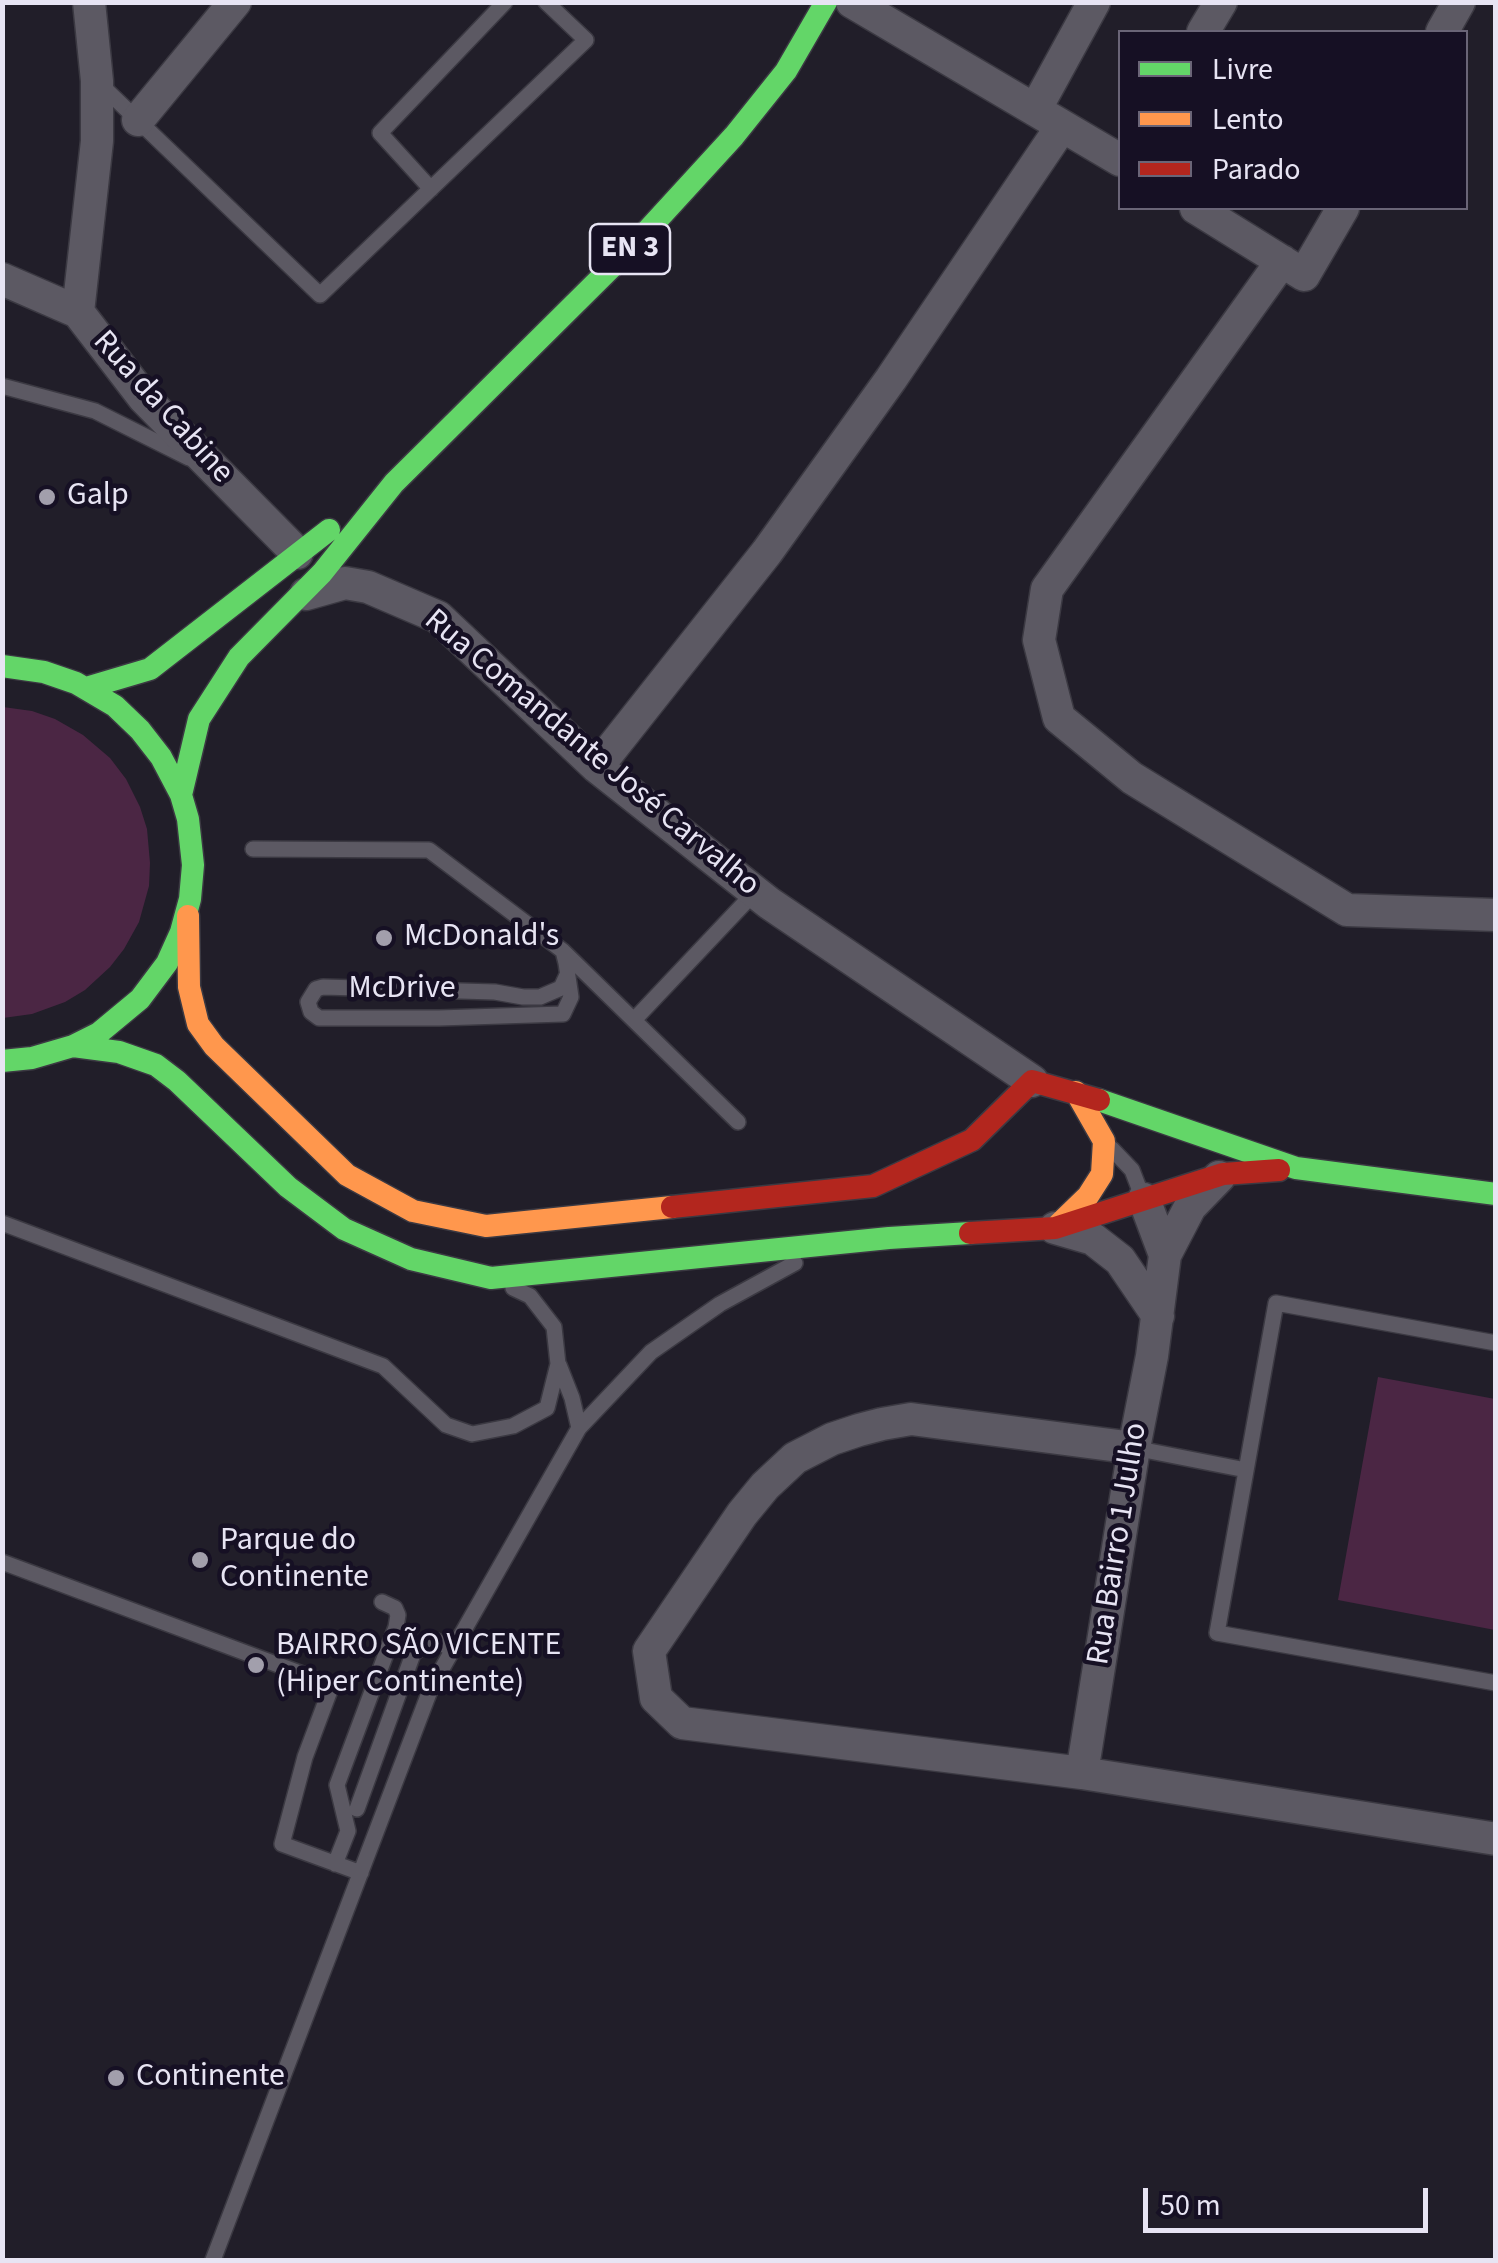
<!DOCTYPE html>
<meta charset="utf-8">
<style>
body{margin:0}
#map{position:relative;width:1498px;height:2263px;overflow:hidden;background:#211e29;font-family:"Source Sans 3",sans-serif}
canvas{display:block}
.frame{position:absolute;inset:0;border:5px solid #e7e4f3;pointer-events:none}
.legend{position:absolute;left:1118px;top:30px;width:350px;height:180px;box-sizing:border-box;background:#161024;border:2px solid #6a6577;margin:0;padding:12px 18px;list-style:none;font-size:30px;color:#e7e4f3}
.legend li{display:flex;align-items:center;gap:20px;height:50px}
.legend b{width:50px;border:2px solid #6a6577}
.scale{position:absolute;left:1143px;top:2188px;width:285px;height:45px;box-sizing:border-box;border:5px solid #e7e4f3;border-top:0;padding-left:12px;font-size:30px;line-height:35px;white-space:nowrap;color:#e7e4f3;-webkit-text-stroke:8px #161024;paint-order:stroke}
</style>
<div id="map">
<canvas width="1498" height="2263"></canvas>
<div class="frame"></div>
<ul class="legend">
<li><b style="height:12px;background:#63d668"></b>Livre</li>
<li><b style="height:12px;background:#ff974d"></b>Lento</li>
<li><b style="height:12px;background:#b3261e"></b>Parado</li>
</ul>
<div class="scale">50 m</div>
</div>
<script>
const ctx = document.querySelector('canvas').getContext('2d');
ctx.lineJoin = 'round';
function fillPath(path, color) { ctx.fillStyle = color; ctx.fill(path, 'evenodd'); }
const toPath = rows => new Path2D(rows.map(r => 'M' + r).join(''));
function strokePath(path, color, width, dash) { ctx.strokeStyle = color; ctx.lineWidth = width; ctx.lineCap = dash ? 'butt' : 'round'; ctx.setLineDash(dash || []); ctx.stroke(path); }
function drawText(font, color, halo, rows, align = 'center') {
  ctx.font = font + ' "Source Sans 3",sans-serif'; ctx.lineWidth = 9; ctx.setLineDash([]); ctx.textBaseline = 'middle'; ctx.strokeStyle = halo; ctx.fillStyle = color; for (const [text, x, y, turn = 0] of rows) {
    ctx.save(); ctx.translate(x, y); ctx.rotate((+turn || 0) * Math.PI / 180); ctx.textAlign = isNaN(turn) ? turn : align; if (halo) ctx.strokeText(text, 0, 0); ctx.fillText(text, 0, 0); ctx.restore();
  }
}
fillPath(toPath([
 [3,707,32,711,55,719,83,735,110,758,126,779,140,807,147,829,150,863,149,886,139,922,124,949,110,967,85,990,65,1002,32,1014,3,1018],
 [1378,1377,1495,1399,1495,1630,1338,1600]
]), '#4b2644');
const lane = toPath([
 [100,84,320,295,586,40,546,2],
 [431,189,380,133,505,2],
 [2,386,95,411,189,458],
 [253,849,429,850,563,951,738,1122],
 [563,951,566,963,571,997,563,1014,439,1018,319,1018,311,1012,308,1002,316,989,323,987,495,992,523,997,540,997,561,988,567,975],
 [634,1020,755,892],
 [1112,1149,1132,1170,1142,1196],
 [2,1223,383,1366,446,1425,472,1434,513,1426,547,1408,558,1364,554,1327,530,1296,513,1288],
 [1496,1343,1276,1303,1217,1633,1496,1683],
 [559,1365,572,1398,579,1428],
 [1134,1448,1246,1470],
 [2,1562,332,1685,305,1757,282,1844,361,1873],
 [357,1809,413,1654,427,1642,437,1641,453,1650],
 [335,1864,348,1831,337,1785,396,1627,398,1615,395,1608,382,1602],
 [213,2260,431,1688,579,1428,651,1352,720,1304,795,1263]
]);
const street = toPath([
 [89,2,97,81,97,141,78,312,144,398,297,553],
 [852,2,1120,160],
 [1203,32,1221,2],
 [1442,32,1459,2],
 [1035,110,1094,2],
 [138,120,235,2],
 [1196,208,1304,275,1343,208],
 [1282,261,1047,589,1039,640,1059,718,1132,778,1347,910,1496,915],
 [2,279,78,312],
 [306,594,345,583,368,587,438,617,597,767,769,903,1032,1081],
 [597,767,767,552,891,379,1062,126],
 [1055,1228,1093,1239,1120,1260,1158,1316],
 [1165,1255,1190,1207,1219,1177],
 [1134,1448,911,1419,882,1424,859,1430,832,1439,795,1458,765,1486,742,1514,649,1651,656,1698,682,1723,1082,1773,1496,1839],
 [1082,1773,1134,1448,1152,1356,1165,1255,1144,1199]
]);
const fast = toPath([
 [2,666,44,672,76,683,115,706,140,730,161,757,181,795,188,819,193,865,190,899,181,932,167,963,140,999,99,1033,73,1046,32,1058,2,1061],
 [86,688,150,669,329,530],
 [181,795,199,719,239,657,322,573,394,483,636,243,734,136,786,71,826,2],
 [73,1046,119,1052,156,1065,177,1081,288,1187,344,1229,411,1259,491,1278,889,1238,970,1233],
 [1099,1100,1296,1168,1496,1194]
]);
const slow = toPath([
 [188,916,189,987,198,1024,214,1046,347,1175,413,1211,486,1226,672,1207],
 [1058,1225,1088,1196,1102,1174,1104,1141,1076,1092]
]);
const jam = toPath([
 [672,1207,873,1186,972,1140,1032,1081,1099,1100],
 [970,1233,1055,1228,1223,1174,1279,1170]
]);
strokePath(lane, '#3b3942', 18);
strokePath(street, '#3b3942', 35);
strokePath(fast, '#3b3942', 25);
strokePath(slow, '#3b3942', 25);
strokePath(jam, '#3b3942', 25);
strokePath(lane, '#5c5963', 15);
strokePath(street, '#5c5963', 32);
strokePath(fast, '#63d668', 22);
strokePath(slow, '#ff974d', 22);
strokePath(jam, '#b3261e', 22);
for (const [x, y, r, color] of [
 [47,497,10,"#a29fac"],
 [384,938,10,"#a29fac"],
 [200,1560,10,"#a29fac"],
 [256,1665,10,"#a29fac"],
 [116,2078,10,"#a29fac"]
]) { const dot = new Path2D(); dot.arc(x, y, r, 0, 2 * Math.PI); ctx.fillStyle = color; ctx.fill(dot); strokePath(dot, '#161024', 4); }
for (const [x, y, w] of [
 [630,249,80]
]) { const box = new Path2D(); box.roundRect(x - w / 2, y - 25, w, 50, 8); ctx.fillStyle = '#161024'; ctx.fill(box); strokePath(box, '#e7e4f3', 2.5); }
drawText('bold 30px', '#e7e4f3', null, [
 ["EN 3",630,249]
]);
drawText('32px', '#e7e4f3', '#161024', [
 ["Rua da Cabine",162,408,48],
 ["Rua Comandante José Carvalho",591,754,40],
 ["McDrive",402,990],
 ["Rua Bairro 1 Julho",1119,1544,-81]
]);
drawText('32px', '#e7e4f3', '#161024', [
 ["Galp",67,497],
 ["McDonald's",404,938],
 ["Parque do",220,1542],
 ["Continente",220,1579],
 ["BAIRRO SÃO VICENTE",276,1647],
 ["(Hiper Continente)",276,1684],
 ["Continente",136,2078]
], 'left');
</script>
